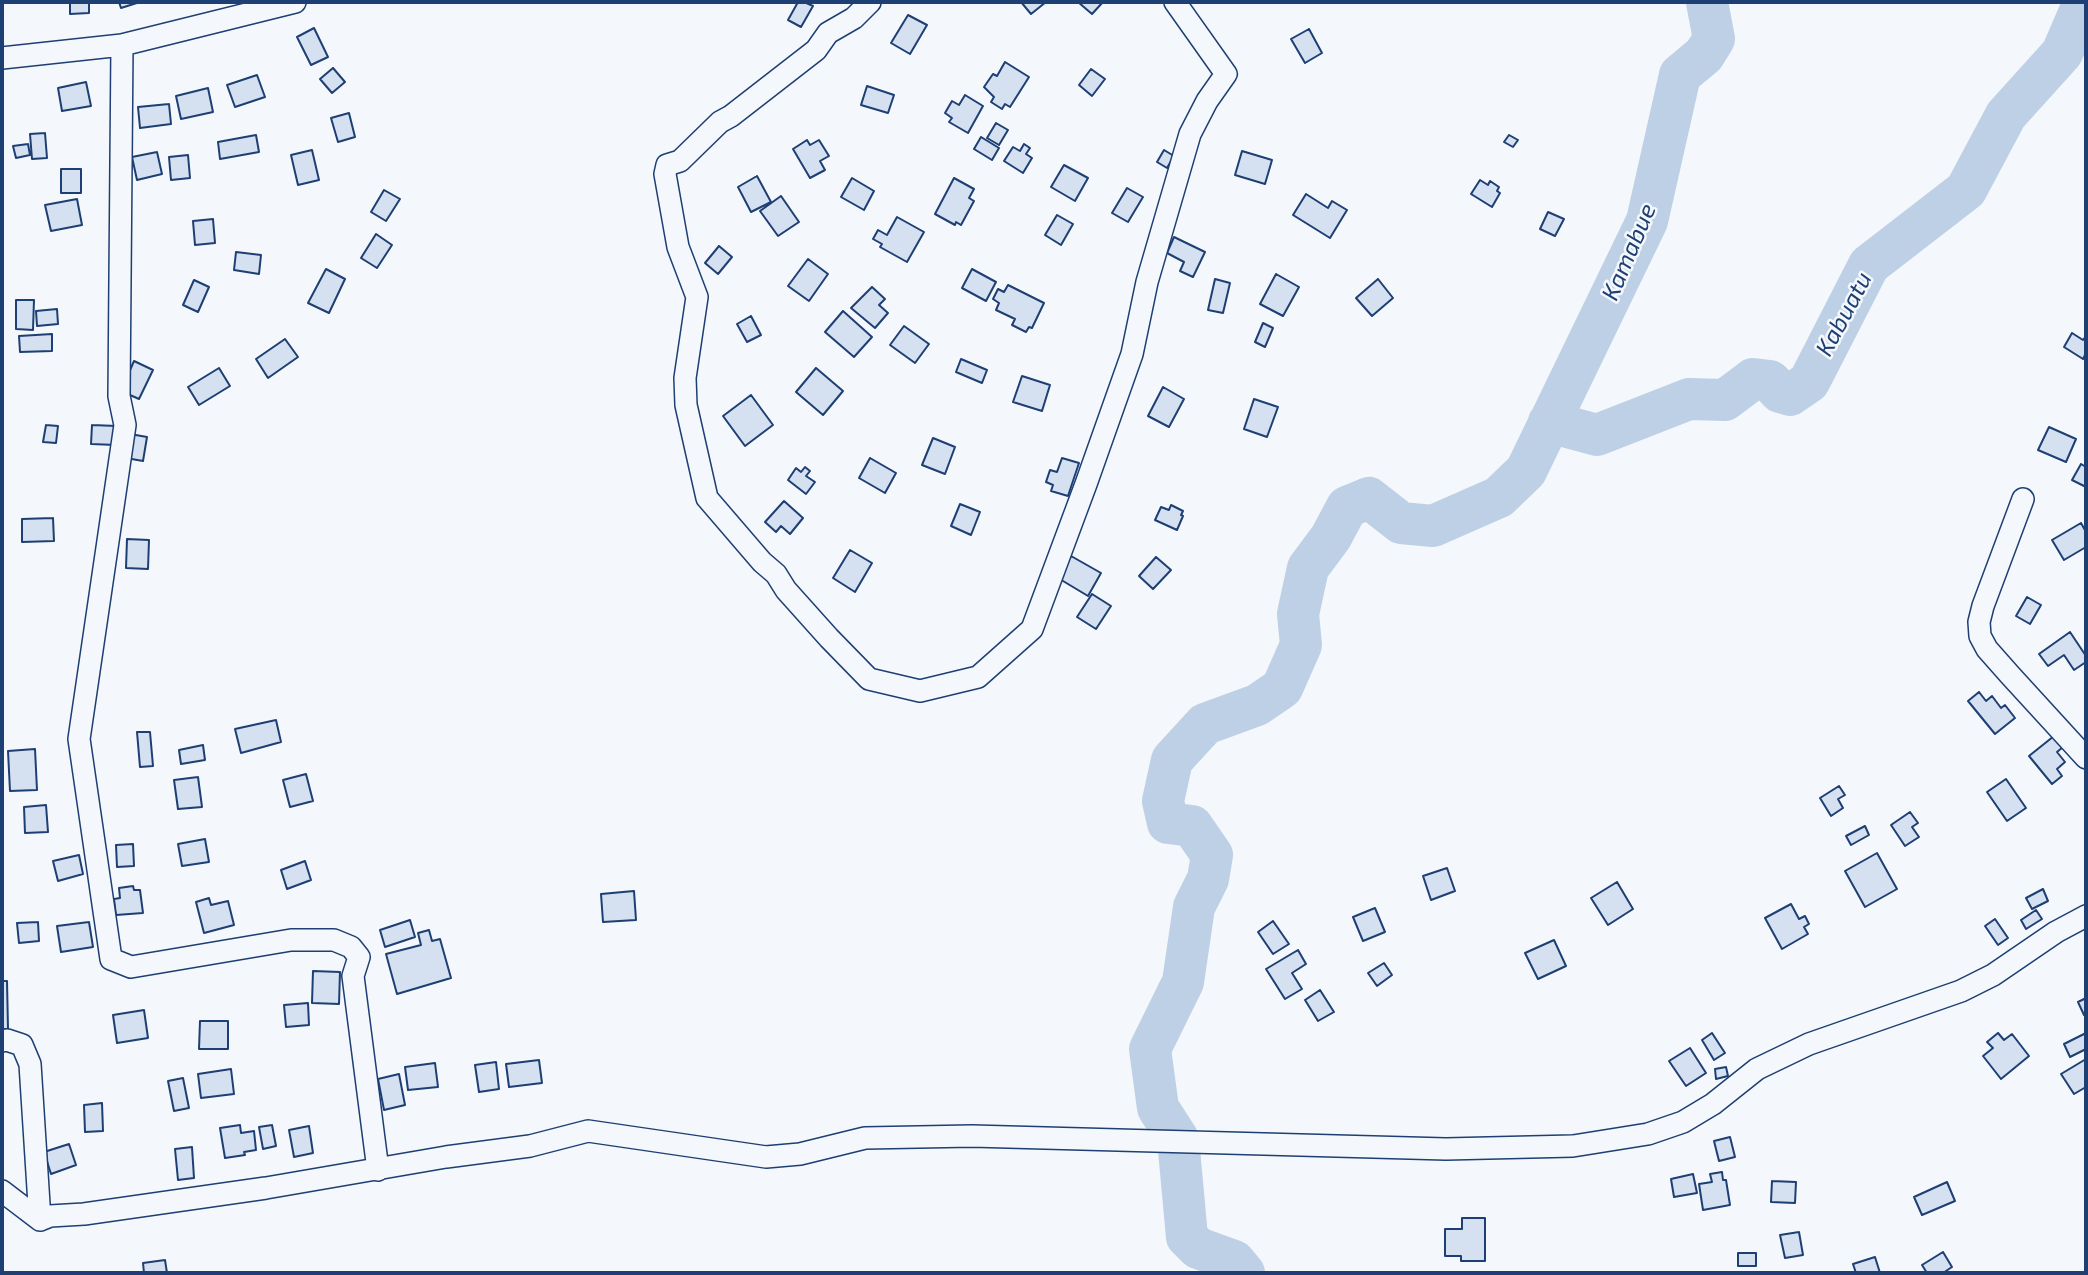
<!DOCTYPE html>
<style>
body{margin:0}
#map{position:relative;width:2088px;height:1275px;overflow:hidden;background:#f4f7fb;font-family:"Exo 2",sans-serif}
canvas{display:block}
.frame{position:absolute;inset:0;border:4px solid #1d3f73;pointer-events:none}
</style>
<div id="map">
<canvas width="2088" height="1275"></canvas>
<div class="frame"></div>
</div>
<script>
const ctx = document.querySelector('canvas').getContext('2d');
ctx.lineJoin = 'round';
const toPath = rows => new Path2D(rows.map(r => 'M' + r).join(''));
function strokePath(path, color, width, dash) { ctx.strokeStyle = color; ctx.lineWidth = width; ctx.lineCap = dash ? 'butt' : 'round'; ctx.setLineDash(dash || []); ctx.stroke(path); }
function fillPath(path, color) { ctx.fillStyle = color; ctx.fill(path, 'evenodd'); }
function drawText(font, color, halo, rows, align = 'center') {
  ctx.font = font + ' "Exo 2",sans-serif'; ctx.lineWidth = 5; ctx.setLineDash([]); ctx.textBaseline = 'middle'; ctx.strokeStyle = halo; ctx.fillStyle = color; for (const [text, x, y, turn = 0] of rows) {
    ctx.save(); ctx.translate(x, y); ctx.rotate((+turn || 0) * Math.PI / 180); ctx.textAlign = isNaN(turn) ? turn : align; if (halo) ctx.strokeText(text, 0, 0); ctx.fillText(text, 0, 0); ctx.restore();
  }
}
strokePath(toPath([
 [1549,422,1597,435,1689,399,1725,400,1753,379,1770,381,1780,392,1790,395,1809,382,1869,265,1966,190,2006,115,2062,53,2084,2],
 [1244,1273,1234,1261,1198,1248,1187,1237,1178,1139,1158,1108,1150,1049,1183,982,1194,907,1208,879,1212,855,1192,826,1168,823,1163,801,1172,760,1205,724,1257,705,1282,688,1301,645,1298,614,1308,568,1331,537,1347,507,1369,498,1401,523,1433,526,1499,497,1526,471,1647,221,1680,75,1704,55,1714,39,1707,2]
]), '#bed0e5', 42);
const building = toPath([
 [70,2,89,2,89,13,70,14,70,2],
 [119,2,140,2,121,8,119,2],
 [798,2,804,2,813,6,801,27,788,20,798,2],
 [1021,2,1046,2,1031,14,1021,2],
 [1078,2,1103,2,1092,14,1078,2],
 [908,15,927,25,910,54,891,43,908,15],
 [314,28,328,57,311,65,297,37,314,28],
 [1309,29,1322,53,1305,63,1291,39,1309,29],
 [1005,62,1029,77,1010,107,1005,104,1002,109,991,102,994,97,984,87,993,74,997,76,1005,62],
 [333,68,345,82,332,93,320,79,333,68],
 [1091,69,1105,79,1092,96,1079,85,1091,69],
 [257,75,265,97,235,107,227,85,257,75],
 [86,82,91,106,62,111,58,88,86,82],
 [867,86,894,95,888,113,861,105,867,86],
 [208,88,213,112,181,119,176,96,208,88],
 [965,95,983,106,968,133,949,122,952,118,945,113,952,101,959,105,965,95],
 [169,104,171,124,140,128,138,107,169,104],
 [349,113,355,137,338,142,331,118,349,113],
 [996,123,1008,130,999,145,987,138,996,123],
 [45,133,47,158,32,159,30,134,45,133],
 [256,135,259,152,220,159,218,142,256,135],
 [1509,135,1518,140,1513,147,1504,142,1509,135],
 [981,137,999,148,992,160,974,149,981,137],
 [807,140,810,145,819,140,829,156,820,161,825,170,810,178,793,149,807,140],
 [28,144,30,155,16,158,13,146,28,144],
 [1024,144,1030,148,1026,154,1032,158,1023,173,1004,161,1013,147,1020,151,1024,144],
 [312,150,319,180,298,185,291,155,312,150],
 [1164,150,1174,156,1167,168,1157,162,1164,150],
 [1242,151,1272,160,1265,184,1235,175,1242,151],
 [157,152,162,174,137,180,132,157,157,152],
 [188,155,190,178,171,180,169,157,188,155],
 [1064,165,1088,178,1075,201,1051,187,1064,165],
 [61,169,81,169,81,193,61,193,61,169],
 [757,176,771,202,751,212,738,187,757,176],
 [852,178,874,191,864,210,841,197,852,178],
 [954,178,974,189,969,198,974,201,961,225,956,222,955,225,935,214,954,178],
 [1480,180,1488,185,1490,181,1499,187,1497,191,1500,193,1492,207,1471,194,1480,180],
 [1127,188,1143,197,1128,222,1112,213,1127,188],
 [384,190,400,199,386,221,371,212,384,190],
 [1306,194,1328,208,1332,201,1347,210,1330,238,1293,215,1306,194],
 [781,196,799,222,778,236,760,211,781,196],
 [77,199,82,225,51,231,45,205,77,199],
 [1548,212,1564,219,1555,236,1540,229,1548,212],
 [1057,215,1073,224,1061,245,1045,235,1057,215],
 [897,217,924,232,907,262,880,247,882,244,873,239,878,230,887,235,897,217],
 [213,219,215,243,195,245,193,221,213,219],
 [376,234,392,245,377,268,361,258,376,234],
 [1174,237,1205,252,1193,277,1180,271,1184,262,1167,253,1174,237],
 [719,246,732,257,718,274,705,263,719,246],
 [236,252,261,255,259,274,234,270,236,252],
 [808,259,828,274,809,301,788,286,808,259],
 [326,269,345,279,329,313,308,303,326,269],
 [972,269,996,282,986,301,962,288,972,269],
 [1276,274,1299,287,1283,316,1260,304,1276,274],
 [1215,279,1230,283,1223,313,1208,310,1215,279],
 [1378,279,1393,298,1372,316,1356,298,1378,279],
 [194,280,209,287,198,312,183,305,194,280],
 [1008,285,1044,303,1032,328,1029,327,1026,332,1012,325,1015,319,996,310,999,303,993,299,998,289,1004,292,1008,285],
 [872,287,885,299,879,305,888,313,875,328,851,308,872,287],
 [16,300,34,300,33,330,16,329,16,300],
 [57,309,58,324,37,326,36,311,57,309],
 [843,311,872,337,854,357,825,332,843,311],
 [751,316,761,335,747,342,737,324,751,316],
 [1263,323,1273,328,1265,347,1255,342,1263,323],
 [904,326,929,344,915,363,890,345,904,326],
 [2072,333,2083,340,2086,336,2086,353,2083,359,2064,347,2072,333],
 [52,334,52,351,20,352,19,336,52,334],
 [285,339,298,357,268,378,256,359,285,339],
 [961,359,987,370,982,383,956,372,961,359],
 [134,361,153,370,139,399,121,391,134,361],
 [219,368,230,386,199,405,188,387,219,368],
 [816,368,843,391,823,415,796,392,816,368],
 [1022,376,1050,385,1042,411,1013,402,1022,376],
 [1163,387,1184,399,1169,427,1148,416,1163,387],
 [751,395,773,425,745,446,723,416,751,395],
 [1254,399,1278,407,1267,437,1244,429,1254,399],
 [46,425,58,426,56,443,43,442,46,425],
 [92,425,117,426,116,445,91,444,92,425],
 [2049,427,2076,439,2066,462,2038,450,2049,427],
 [130,434,147,437,143,461,126,458,130,434],
 [933,438,955,447,945,474,922,465,933,438],
 [870,458,896,473,885,493,859,478,870,458],
 [1062,458,1079,463,1068,496,1051,491,1053,485,1046,482,1050,470,1057,472,1062,458],
 [2081,464,2086,467,2086,487,2072,480,2081,464],
 [805,467,810,471,806,476,815,482,806,494,788,480,796,468,801,472,805,467],
 [784,501,803,518,790,534,781,526,776,532,765,522,784,501],
 [960,504,980,512,971,535,951,526,960,504],
 [1171,505,1183,511,1181,515,1183,516,1177,530,1155,520,1161,507,1169,510,1171,505],
 [53,518,54,541,22,542,22,519,53,518],
 [2081,523,2086,532,2086,547,2064,560,2052,540,2081,523],
 [127,539,149,540,148,569,126,568,127,539],
 [850,550,872,563,855,592,833,578,850,550],
 [1071,556,1101,573,1088,596,1058,578,1071,556],
 [1156,557,1171,570,1153,589,1139,576,1156,557],
 [1092,594,1111,606,1096,629,1077,617,1092,594],
 [2027,597,2041,605,2030,624,2016,616,2027,597],
 [2070,632,2086,656,2086,662,2074,670,2064,655,2048,666,2039,654,2070,632],
 [1979,692,1986,701,1992,696,2001,708,2005,705,2015,718,1995,734,1968,701,1979,692],
 [276,720,281,742,241,753,235,729,276,720],
 [137,732,150,732,153,766,140,767,137,732],
 [2054,736,2063,747,2057,752,2065,762,2057,769,2062,776,2052,784,2029,756,2054,736],
 [203,745,205,760,181,764,179,750,203,745],
 [35,749,37,790,10,791,8,751,35,749],
 [306,774,313,801,290,807,283,780,306,774],
 [198,777,202,807,178,809,174,780,198,777],
 [2006,779,2026,808,2007,821,1987,792,2006,779],
 [1839,786,1845,795,1838,799,1843,808,1831,816,1820,798,1839,786],
 [46,805,48,832,25,833,24,807,46,805],
 [1910,812,1918,823,1912,827,1919,837,1905,846,1891,825,1910,812],
 [1865,826,1869,835,1851,845,1846,836,1865,826],
 [205,839,209,862,182,866,178,844,205,839],
 [133,844,134,866,117,867,116,845,133,844],
 [1877,853,1897,889,1865,907,1845,871,1877,853],
 [79,855,83,874,58,881,53,861,79,855],
 [305,861,311,880,287,889,281,870,305,861],
 [1447,868,1455,891,1431,900,1423,876,1447,868],
 [1617,882,1633,909,1608,925,1591,898,1617,882],
 [133,886,134,890,140,890,143,913,116,915,114,899,120,898,119,888,133,886],
 [2043,889,2048,901,2032,909,2026,898,2043,889],
 [634,891,636,920,603,922,601,894,634,891],
 [209,898,211,905,228,901,234,925,204,933,196,902,209,898],
 [1791,904,1799,919,1805,916,1809,924,1804,927,1808,934,1782,949,1765,918,1791,904],
 [1375,908,1385,932,1363,941,1353,917,1375,908],
 [2036,910,2042,919,2026,929,2021,920,2036,910],
 [1995,919,2008,938,1998,945,1985,926,1995,919],
 [410,920,415,937,385,947,380,930,410,920],
 [1273,921,1289,944,1273,954,1258,932,1273,921],
 [38,922,39,941,19,943,17,923,38,922],
 [89,922,93,947,61,952,57,926,89,922],
 [429,930,432,941,440,939,451,978,397,994,386,954,421,945,418,933,429,930],
 [1554,940,1566,966,1538,979,1525,953,1554,940],
 [1298,950,1306,964,1292,973,1302,989,1285,999,1266,969,1298,950],
 [1384,963,1392,975,1377,986,1368,973,1384,963],
 [313,971,340,972,339,1004,312,1003,313,971],
 [2,981,7,981,8,1029,2,1029,2,981],
 [1320,990,1334,1012,1318,1021,1305,1000,1320,990],
 [2086,998,2086,1014,2084,1015,2078,1002,2086,998],
 [308,1003,309,1025,286,1027,284,1005,308,1003],
 [144,1010,148,1038,117,1043,113,1015,144,1010],
 [200,1021,228,1021,228,1049,199,1049,200,1021],
 [1712,1033,1725,1053,1714,1060,1702,1040,1712,1033],
 [1998,1033,2004,1040,2012,1034,2029,1056,2001,1079,1983,1056,1993,1048,1987,1042,1998,1033],
 [2086,1033,2086,1049,2070,1057,2064,1044,2086,1033],
 [1690,1048,1706,1073,1686,1086,1669,1061,1690,1048],
 [2086,1059,2086,1087,2074,1094,2061,1074,2086,1059],
 [539,1060,542,1083,509,1087,506,1064,539,1060],
 [496,1062,499,1089,479,1092,475,1065,496,1062],
 [435,1063,438,1087,408,1090,405,1067,435,1063],
 [1726,1067,1728,1076,1716,1079,1715,1069,1726,1067],
 [231,1069,234,1094,201,1098,198,1074,231,1069],
 [399,1074,405,1105,384,1110,378,1079,399,1074],
 [183,1078,189,1108,174,1111,168,1081,183,1078],
 [102,1103,103,1131,85,1132,84,1105,102,1103],
 [240,1125,241,1133,254,1131,256,1150,244,1152,245,1155,225,1158,220,1128,240,1125],
 [272,1125,276,1146,263,1149,259,1127,272,1125],
 [309,1126,313,1153,294,1157,289,1130,309,1126],
 [1730,1137,1735,1157,1719,1161,1714,1141,1730,1137],
 [69,1144,76,1165,51,1174,44,1152,69,1144],
 [192,1147,194,1178,178,1180,175,1149,192,1147],
 [1722,1172,1723,1180,1726,1180,1730,1205,1703,1210,1699,1184,1712,1182,1710,1174,1722,1172],
 [1693,1174,1697,1193,1674,1197,1671,1179,1693,1174],
 [1772,1181,1796,1182,1795,1203,1771,1202,1772,1181],
 [1947,1182,1955,1201,1922,1215,1914,1197,1947,1182],
 [1462,1218,1485,1218,1485,1261,1461,1261,1461,1256,1445,1256,1445,1229,1462,1229,1462,1218],
 [1799,1232,1803,1255,1785,1258,1780,1235,1799,1232],
 [1943,1252,1952,1267,1943,1273,1927,1273,1922,1265,1943,1252],
 [1738,1253,1756,1253,1756,1266,1738,1266,1738,1253],
 [1875,1257,1880,1273,1856,1273,1853,1264,1875,1257],
 [165,1260,167,1273,144,1273,143,1263,165,1260]
]);
fillPath(building, '#d5e0f0');
strokePath(building, '#1d3f73', 2);
const minor = toPath([
 [870,2,854,18,828,33,816,50,731,116,720,122,680,161,667,165,665,174,678,247,697,297,685,378,686,405,707,498,762,562,776,574,786,590,829,638,869,679,920,691,978,677,1032,629,1086,484,1132,354,1147,282,1190,134,1207,101,1226,74,1175,2],
 [122,45,119,396,125,425,79,739,111,959,131,967,291,940,334,940,351,947,359,957,353,976,378,1170],
 [2,58,122,45,295,2],
 [2023,499,1983,606,1979,622,1980,636,1987,649,2010,675,2086,758],
 [2,1041,7,1040,22,1045,30,1064,40,1220],
 [2,1191,40,1220,50,1216,84,1214,266,1188,446,1157,530,1146,588,1131,766,1157,800,1154,865,1138,972,1136,1446,1149,1573,1146,1648,1134,1683,1122,1713,1104,1757,1069,1809,1044,1961,991,1993,975,2056,932,2086,916]
]);
strokePath(minor, '#1d3f73', 24);
strokePath(minor, '#f4f7fb', 21);
drawText('italic 24px', '#1d3f73', '#f4f7fb', [
 ["Kamabue",1629,252,-67],
 ["Kabuatu",1844,314,-62]
]);
</script>
